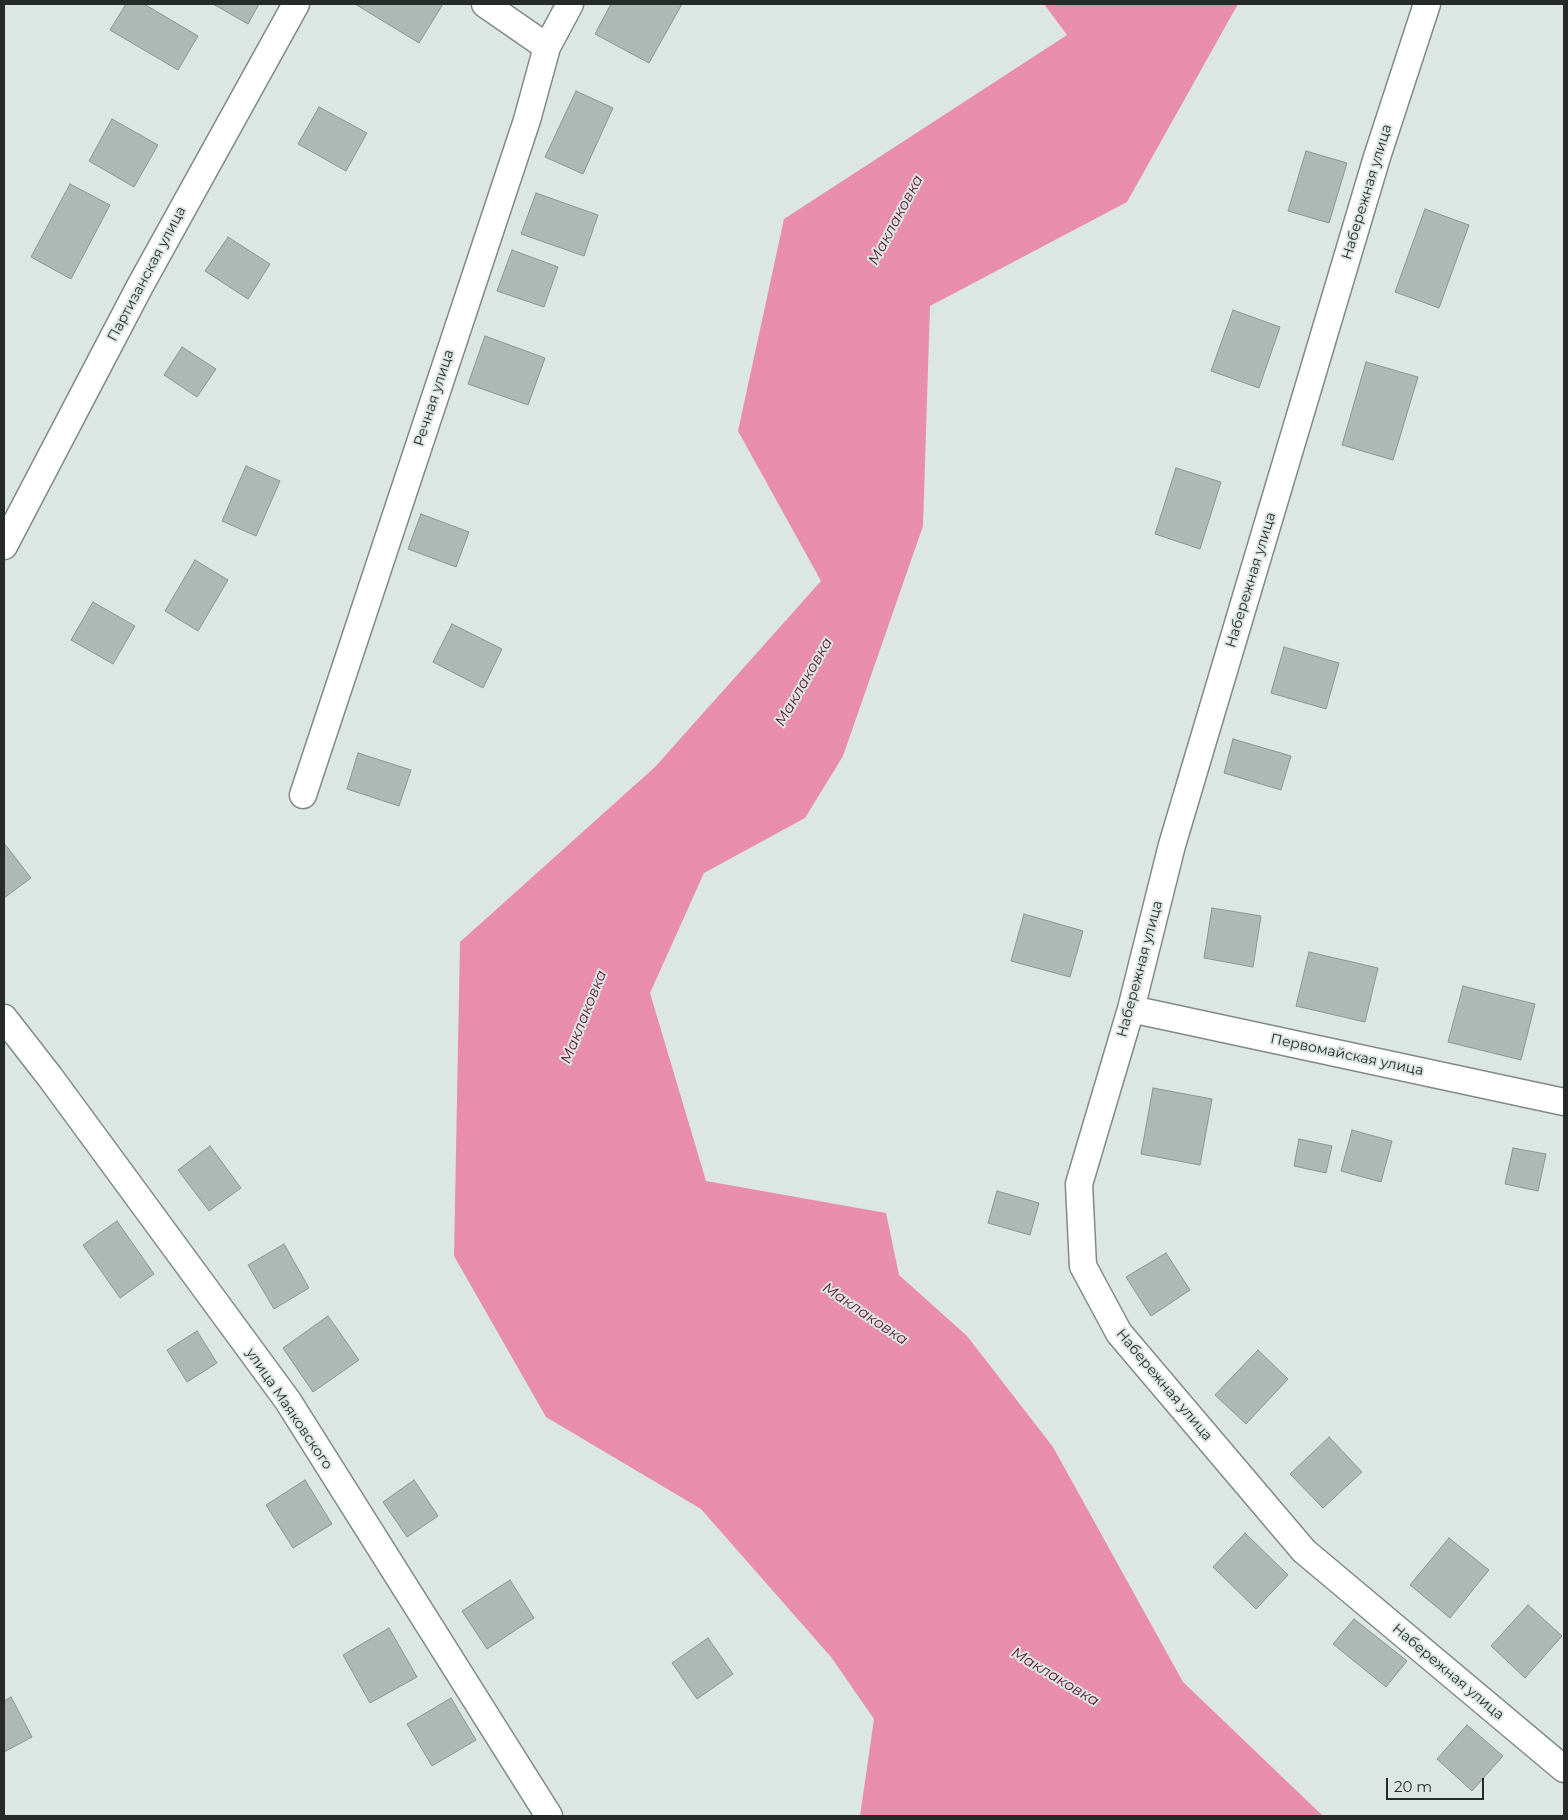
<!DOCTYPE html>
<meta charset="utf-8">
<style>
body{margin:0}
#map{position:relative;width:1568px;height:1820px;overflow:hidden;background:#dce6e2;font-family:Montserrat,sans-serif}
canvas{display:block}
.frame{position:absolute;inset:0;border:5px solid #262a28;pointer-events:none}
.scale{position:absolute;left:1386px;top:1778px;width:98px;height:22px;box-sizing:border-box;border:2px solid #262a28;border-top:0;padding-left:6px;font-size:15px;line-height:18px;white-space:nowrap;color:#262a28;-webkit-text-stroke:4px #dce6e2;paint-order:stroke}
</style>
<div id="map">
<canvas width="1568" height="1820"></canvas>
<div class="frame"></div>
<div class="scale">20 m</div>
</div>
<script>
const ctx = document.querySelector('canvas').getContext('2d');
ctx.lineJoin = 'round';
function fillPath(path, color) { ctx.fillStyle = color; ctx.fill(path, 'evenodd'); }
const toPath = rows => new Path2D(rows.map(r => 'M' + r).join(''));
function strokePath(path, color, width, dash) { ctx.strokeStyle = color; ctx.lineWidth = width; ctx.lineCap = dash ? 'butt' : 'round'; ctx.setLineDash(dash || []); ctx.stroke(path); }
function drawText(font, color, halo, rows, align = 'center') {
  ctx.font = font + ' Montserrat,sans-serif'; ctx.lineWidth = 4; ctx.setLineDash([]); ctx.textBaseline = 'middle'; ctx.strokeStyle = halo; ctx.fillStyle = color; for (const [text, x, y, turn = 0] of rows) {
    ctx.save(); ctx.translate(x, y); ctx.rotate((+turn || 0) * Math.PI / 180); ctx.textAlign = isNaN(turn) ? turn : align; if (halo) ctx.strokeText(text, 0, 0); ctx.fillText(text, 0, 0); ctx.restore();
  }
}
fillPath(toPath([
 [1044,4,1238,4,1127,202,930,306,923,526,843,756,805,818,704,873,650,993,706,1181,886,1213,899,1275,967,1336,1053,1447,1183,1682,1323,1816,860,1816,874,1719,831,1657,701,1509,546,1417,454,1256,460,942,655,767,821,581,738,431,784,219,1067,35]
]), '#e88eac');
const building = toPath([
 [126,4,144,4,198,36,178,70,110,30,126,4],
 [213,4,259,4,248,24,213,4],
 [355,4,443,4,419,43,355,4],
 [611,4,682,4,649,63,595,34,611,4],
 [576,91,613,108,583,174,545,157,576,91],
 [319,107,367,133,346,171,298,144,319,107],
 [112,119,158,145,134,187,89,161,112,119],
 [1306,151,1347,163,1329,223,1288,211,1306,151],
 [70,184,110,205,71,279,31,257,70,184],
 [536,193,598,215,584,256,521,234,536,193],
 [1425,209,1469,225,1439,308,1395,292,1425,209],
 [228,237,270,264,248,299,205,271,228,237],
 [512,250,558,267,544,307,497,291,512,250],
 [1233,310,1280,327,1259,388,1211,371,1233,310],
 [485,336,545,358,528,405,468,384,485,336],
 [182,347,216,369,197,397,164,375,182,347],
 [1366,362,1418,377,1393,460,1342,445,1366,362],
 [246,466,280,481,256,536,222,521,246,466],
 [1176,468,1221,482,1200,549,1155,534,1176,468],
 [421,514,469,532,456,567,408,549,421,514],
 [195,560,228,580,198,631,165,611,195,560],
 [93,602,135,626,113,664,71,640,93,602],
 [452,624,502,649,483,688,433,662,452,624],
 [1284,647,1339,663,1326,709,1271,693,1284,647],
 [1233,739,1291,756,1281,790,1224,773,1233,739],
 [358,753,411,770,399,806,347,789,358,753],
 [4,843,31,878,4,898,4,843],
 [1212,908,1261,916,1253,967,1204,958,1212,908],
 [1024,914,1083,931,1070,977,1011,961,1024,914],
 [1309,952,1378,968,1365,1022,1296,1006,1309,952],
 [1463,986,1535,1004,1521,1060,1448,1042,1463,986],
 [1153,1088,1212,1099,1200,1165,1141,1154,1153,1088],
 [1352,1130,1392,1141,1381,1182,1341,1171,1352,1130],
 [1299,1139,1332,1146,1326,1173,1294,1166,1299,1139],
 [210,1146,241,1188,209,1211,178,1170,210,1146],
 [1513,1148,1546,1154,1538,1191,1505,1184,1513,1148],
 [997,1191,1039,1203,1030,1235,988,1223,997,1191],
 [117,1221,154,1274,120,1298,83,1245,117,1221],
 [284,1244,309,1288,274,1309,248,1265,284,1244],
 [1166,1253,1190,1290,1151,1316,1126,1277,1166,1253],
 [328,1316,359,1360,313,1392,283,1348,328,1316],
 [197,1331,217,1363,187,1382,167,1350,197,1331],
 [1258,1350,1288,1379,1246,1424,1215,1395,1258,1350],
 [1329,1437,1362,1472,1323,1508,1290,1474,1329,1437],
 [305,1480,332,1524,293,1548,266,1505,305,1480],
 [414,1480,438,1516,407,1537,383,1502,414,1480],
 [1245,1533,1288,1575,1256,1609,1213,1567,1245,1533],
 [1449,1538,1489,1570,1450,1618,1410,1585,1449,1538],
 [510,1580,534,1618,487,1649,462,1611,510,1580],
 [1528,1605,1562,1636,1525,1678,1491,1646,1528,1605],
 [1354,1619,1407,1661,1386,1687,1333,1644,1354,1619],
 [389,1628,417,1677,370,1703,343,1655,389,1628],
 [708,1638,733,1674,697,1699,672,1663,708,1638],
 [11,1697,32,1737,4,1752,4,1701,11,1697],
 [451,1698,476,1740,432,1766,407,1724,451,1698],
 [1467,1725,1503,1756,1472,1791,1437,1759,1467,1725]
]);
fillPath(building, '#aeb8b4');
strokePath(building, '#8b9592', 1);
const minor = toPath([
 [485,4,547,47],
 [1427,4,1377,157,1172,845,1131,1009,1079,1184,1083,1266,1119,1333,1304,1551,1564,1769],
 [4,546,140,286,296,4],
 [303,795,527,120,547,47,570,4],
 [1131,1009,1564,1102],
 [4,1018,50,1077,288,1401,549,1816]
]);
strokePath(minor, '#808a86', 29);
strokePath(minor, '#fff', 26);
drawText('14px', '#262a28', '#dce6e2', [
 ["Набережная улица",1367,192,-73],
 ["Партизанская улица",147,274,-62],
 ["Речная улица",434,398,-72],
 ["Набережная улица",1251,580,-73],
 ["Набережная улица",1140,969,-75],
 ["Первомайская улица",1347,1055,12],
 ["Набережная улица",1164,1385,50],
 ["улица Маяковского",289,1409,56],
 ["Набережная улица",1448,1672,40]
]);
drawText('italic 15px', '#611235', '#dce6e2', [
 ["Маклаковка",896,220,-62],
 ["Маклаковка",804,682,-60],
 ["Маклаковка",584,1017,-68],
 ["Маклаковка",865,1314,34],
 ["Маклаковка",1055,1677,31]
]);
</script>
